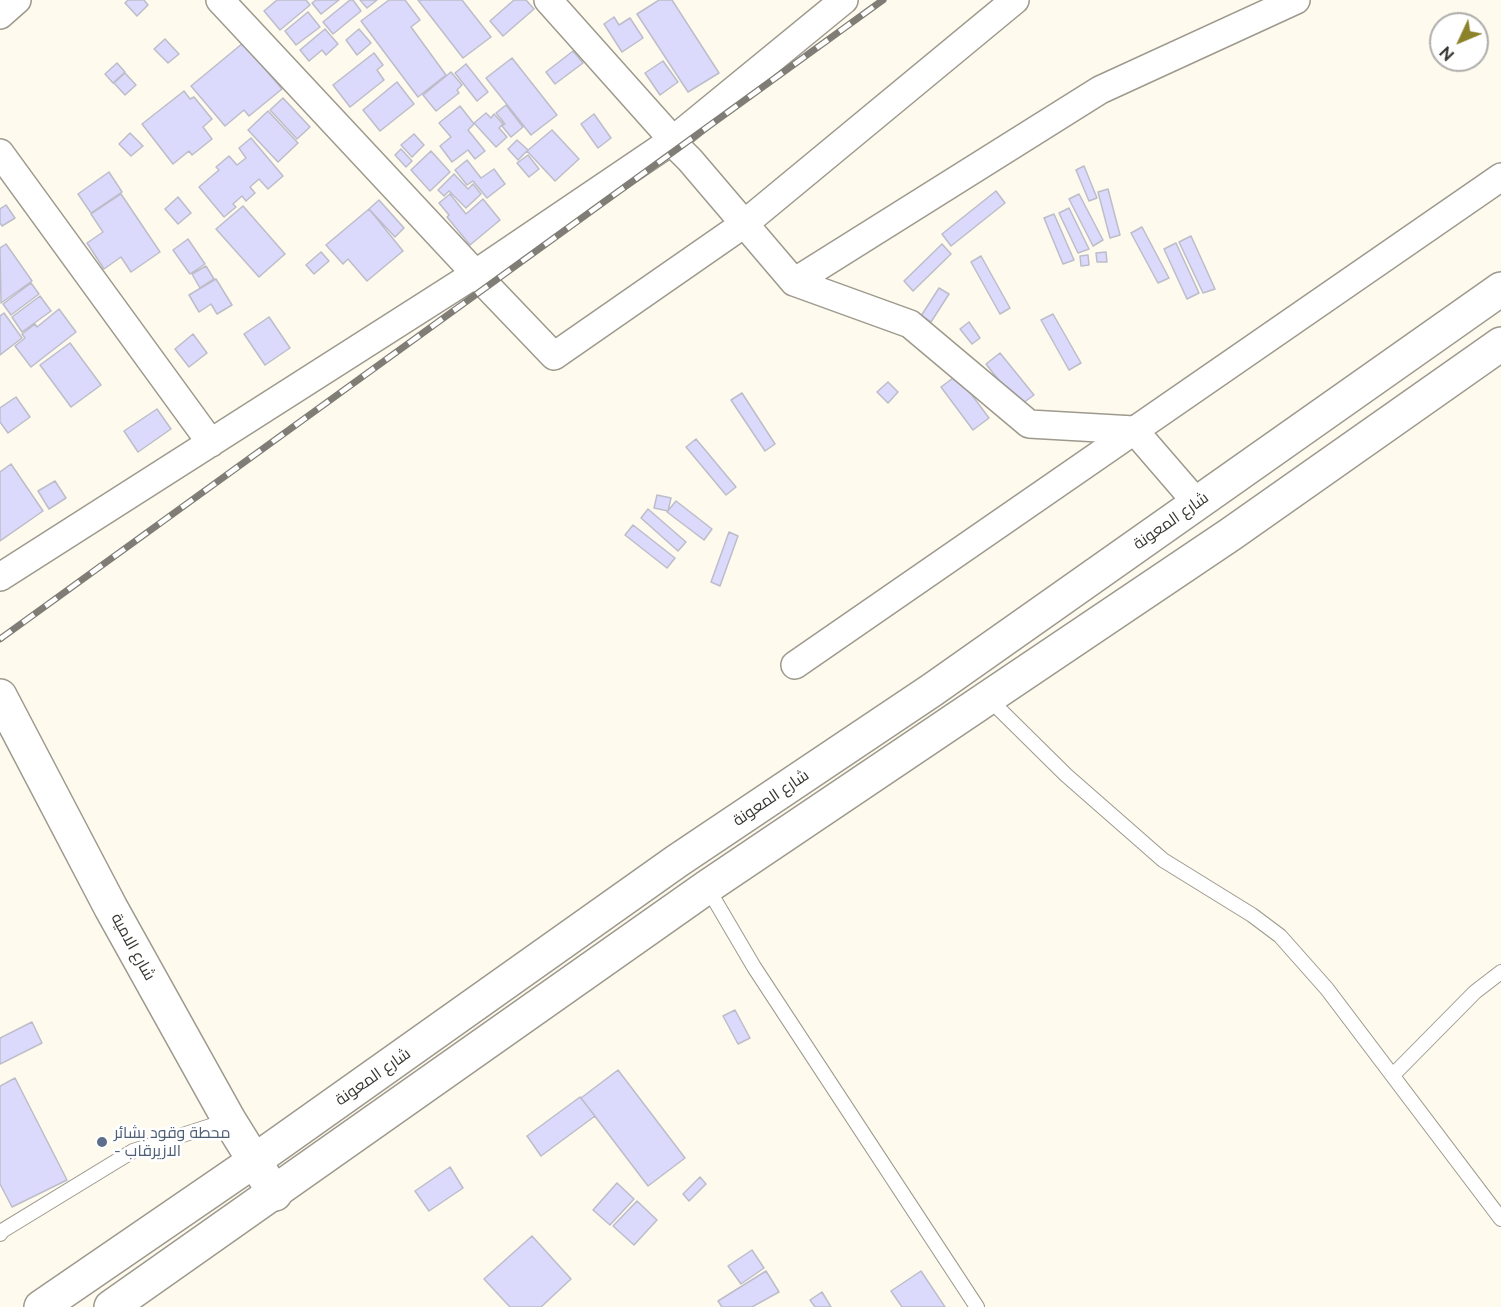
<!DOCTYPE html>
<meta charset="utf-8">
<style>
body{margin:0}
#map{position:relative;width:1501px;height:1307px;overflow:hidden;background:#fefaed;font-family:Raleway,sans-serif}
canvas{display:block}
.north{position:absolute;left:1429px;top:12px;width:60px;height:60px;box-sizing:border-box;background:#fff;border:2px solid #afaeac;border-radius:50%;rotate:226deg;font-size:16px;font-weight:700;line-height:24px;text-align:center;color:#363530}
.north::after{content:'';display:block;margin:auto;width:21px;height:27px;background:#8c8229;clip-path:polygon(50% 0,100% 100%,50% 72%,0 100%)}
</style>
<div id="map">
<canvas width="1501" height="1307"></canvas>
<div class="north">N</div>
</div>
<script>
const ctx = document.querySelector('canvas').getContext('2d');
ctx.lineJoin = 'round';
function fillPath(path, color) { ctx.fillStyle = color; ctx.fill(path, 'evenodd'); }
const toPath = rows => new Path2D(rows.map(r => 'M' + r).join(''));
function strokePath(path, color, width, dash) { ctx.strokeStyle = color; ctx.lineWidth = width; ctx.lineCap = dash ? 'butt' : 'round'; ctx.setLineDash(dash || []); ctx.stroke(path); }
function drawText(font, color, halo, rows, align = 'center') {
  ctx.font = font + ' Raleway,Cairo,sans-serif'; ctx.lineWidth = 5; ctx.setLineDash([]); ctx.textBaseline = 'middle'; ctx.strokeStyle = halo; ctx.fillStyle = color; for (const [text, x, y, turn = 0] of rows) {
    ctx.save(); ctx.translate(x, y); ctx.rotate((+turn || 0) * Math.PI / 180); ctx.textAlign = isNaN(turn) ? turn : align; if (halo) ctx.strokeText(text, 0, 0); ctx.fillText(text, 0, 0); ctx.restore();
  }
}
const building = toPath([
 [128,0,144,0,148,5,137,16,125,3,128,0],
 [277,0,306,0,310,5,280,30,264,11,277,0],
 [316,0,339,0,321,14,312,3,316,0],
 [350,0,353,0,361,11,333,34,323,22,350,0],
 [360,0,377,0,367,8,360,0],
 [389,0,405,0,420,20,411,27,446,75,418,97,361,21,389,0],
 [418,0,462,0,491,37,463,58,418,0],
 [514,0,526,0,534,9,503,36,490,21,514,0],
 [659,0,672,0,719,73,688,92,637,14,659,0],
 [308,12,320,27,296,45,285,31,308,12],
 [614,17,619,25,630,18,643,38,622,52,604,24,614,17],
 [325,29,338,44,326,55,322,50,309,61,300,50,325,29],
 [359,29,371,43,357,55,346,40,359,29],
 [165,39,179,54,168,63,154,49,165,39],
 [243,43,282,89,249,116,244,110,225,126,191,86,243,43],
 [573,51,583,63,555,84,546,72,573,51],
 [374,53,383,65,377,70,384,80,350,107,333,85,374,53],
 [512,58,557,115,531,135,486,78,512,58],
 [663,61,678,82,660,95,645,73,663,61],
 [117,63,125,72,113,83,105,74,117,63],
 [466,64,488,92,477,101,455,73,466,64],
 [451,72,462,85,457,90,459,93,436,111,423,95,451,72],
 [125,73,136,85,125,95,114,83,125,73],
 [397,82,414,104,380,131,363,110,397,82],
 [184,91,190,99,194,97,212,119,203,127,212,139,192,155,189,151,173,164,142,124,184,91],
 [283,98,310,127,297,139,270,110,283,98],
 [506,105,523,127,511,137,502,126,505,124,496,113,506,105],
 [460,106,474,124,468,130,485,151,475,159,468,150,452,162,440,146,451,137,439,123,460,106],
 [268,111,298,143,278,162,248,130,268,111],
 [486,113,491,118,494,114,503,124,499,128,507,137,496,147,474,123,486,113],
 [594,114,611,138,598,148,581,124,594,114],
 [552,130,579,159,555,181,527,151,552,130],
 [130,133,143,146,131,156,119,144,130,133],
 [414,134,424,145,412,157,401,145,414,134],
 [251,138,283,176,268,189,259,179,250,187,255,193,246,201,242,196,233,204,236,207,224,217,199,187,219,170,216,167,229,156,237,165,246,158,239,148,251,138],
 [517,140,528,150,518,160,508,149,517,140],
 [401,149,412,161,406,167,395,155,401,149],
 [431,151,450,172,430,191,411,170,431,151],
 [528,155,539,169,529,177,517,163,528,155],
 [467,160,481,178,494,169,505,184,487,198,473,181,467,185,455,170,467,160],
 [1084,166,1097,198,1089,201,1076,170,1084,166],
 [109,172,122,192,91,213,78,194,109,172],
 [454,174,468,189,473,184,481,194,466,208,449,191,444,196,438,190,454,174],
 [1108,189,1120,235,1110,238,1098,192,1108,189],
 [996,191,1005,203,951,246,942,234,996,191],
 [121,194,160,252,131,272,121,257,104,269,87,243,103,232,91,214,121,194],
 [450,194,466,214,483,199,500,220,470,245,447,217,449,215,439,203,450,194],
 [1079,194,1103,240,1093,246,1069,199,1079,194],
 [178,197,191,213,178,224,165,209,178,197],
 [379,200,404,228,395,237,369,209,379,200],
 [6,205,15,218,2,226,0,223,0,209,6,205],
 [243,206,285,254,259,277,216,229,243,206],
 [1069,208,1089,249,1078,253,1059,213,1069,208],
 [369,209,403,251,367,281,348,259,343,264,326,245,369,209],
 [1054,214,1074,260,1063,264,1044,218,1054,214],
 [1142,227,1169,278,1158,283,1131,233,1142,227],
 [1191,236,1215,289,1203,293,1179,242,1191,236],
 [188,239,205,264,190,274,173,250,188,239],
 [1176,243,1199,293,1187,299,1164,249,1176,243],
 [6,244,32,281,1,303,0,248,6,244],
 [942,244,951,254,913,291,904,281,942,244],
 [321,252,329,261,314,274,306,265,321,252],
 [1106,252,1107,262,1097,262,1096,253,1106,252],
 [1088,255,1089,265,1081,266,1080,256,1088,255],
 [981,256,1010,308,1000,314,971,262,981,256],
 [206,266,214,279,200,288,192,274,206,266],
 [216,279,232,305,217,314,211,304,199,312,189,295,216,279],
 [31,283,39,294,11,315,3,304,31,283],
 [939,288,949,294,931,322,921,316,939,288],
 [40,296,51,311,22,332,12,317,40,296],
 [59,309,76,332,31,367,15,346,25,338,22,334,35,324,37,327,59,309],
 [4,313,22,338,0,355,0,316,4,313],
 [1053,314,1081,363,1069,370,1041,320,1053,314],
 [269,317,290,348,265,365,244,334,269,317],
 [969,322,980,338,972,344,960,329,969,322],
 [193,334,207,353,189,367,175,349,193,334],
 [70,343,101,385,71,407,40,365,70,343],
 [1000,353,1034,395,1019,406,986,364,1000,353],
 [957,375,989,418,973,430,941,387,957,375],
 [888,382,898,392,888,403,877,392,888,382],
 [742,393,775,444,765,451,731,400,742,393],
 [16,397,30,417,8,433,0,422,0,408,16,397],
 [157,409,171,429,138,452,124,431,157,409],
 [696,439,736,487,726,495,686,447,696,439],
 [11,464,43,511,0,541,0,472,11,464],
 [55,481,66,498,49,509,38,491,55,481],
 [657,495,671,498,668,511,654,508,657,495],
 [676,501,712,529,704,540,667,512,676,501],
 [648,509,686,542,678,551,641,518,648,509],
 [633,525,675,558,667,568,625,535,633,525],
 [729,532,738,536,720,586,711,582,729,532],
 [735,1010,750,1038,738,1044,723,1016,735,1010],
 [32,1022,42,1043,0,1064,0,1038,32,1022],
 [618,1070,685,1158,648,1186,581,1098,618,1070],
 [15,1078,67,1180,12,1207,0,1184,0,1086,15,1078],
 [580,1097,595,1116,541,1156,527,1136,580,1097],
 [450,1167,463,1188,429,1211,415,1191,450,1167],
 [700,1177,706,1184,689,1201,683,1194,700,1177],
 [617,1183,634,1199,610,1225,593,1210,617,1183],
 [637,1201,657,1220,634,1245,613,1226,637,1201],
 [532,1236,571,1279,541,1307,510,1307,484,1279,532,1236],
 [752,1250,764,1268,741,1284,728,1266,752,1250],
 [766,1271,779,1292,752,1307,722,1307,718,1301,766,1271],
 [921,1271,945,1307,902,1307,891,1291,921,1271],
 [822,1292,831,1307,815,1307,810,1300,822,1292]
]);
fillPath(building, '#dbdafc');
strokePath(building, '#bdbdca', 1.5);
const service = toPath([
 [988,698,1066,775,1163,860,1252,915,1280,936,1327,989,1501,1219],
 [707,887,754,967,977,1307],
 [1393,1075,1475,992,1501,972],
 [0,1234,2,1231,133,1151,229,1120]
]);
const minor = toPath([
 [220,0,487,286,554,356,744,224,1015,0],
 [548,0,673,140,678,148,690,160,794,282,1100,90,1296,0],
 [0,15,17,0],
 [0,153,211,443],
 [794,282,910,324,1029,424,1134,430,1197,503],
 [0,577,475,274,673,140,844,0],
 [795,665,1501,177]
]);
const tertiary = toPath([
 [0,696,111,908,229,1120,275,1194]
]);
const trunk = toPath([
 [41,1307,254,1161,677,861,932,690,1501,289],
 [111,1307,707,887,1231,534,1501,344]
]);
strokePath(service, '#9d998d', 16);
strokePath(minor, '#9d998d', 30);
strokePath(tertiary, '#9d998d', 36);
strokePath(trunk, '#9d998d', 36);
strokePath(service, '#fff', 14);
strokePath(minor, '#fff', 27);
strokePath(tertiary, '#fff', 33);
strokePath(trunk, '#fff', 33);
const rail = toPath([
 [0,639,883,0]
]);
strokePath(rail, '#7f7d75', 7);
strokePath(rail, '#fff', 4.5, [14]);
for (const [x, y, r, color] of [
 [102,1142,6,"#5c6f8a"]
]) { const dot = new Path2D(); dot.arc(x, y, r, 0, 2 * Math.PI); ctx.fillStyle = color; ctx.fill(dot); strokePath(dot, '#fff', 2); }
drawText('16px', '#363530', '#fff', [
 ["شارع المعونة",1171,521,-35],
 ["شارع المعونة",771,798,-34],
 ["شارع الامية",133,947,61],
 ["شارع المعونة",373,1077,-35]
]);
drawText('16px', '#4e5e75', '#fff', [
 ["محطة وقود بشائر",114,1133],
 ["- الازيرقاب",114,1151]
], 'left');
</script>
